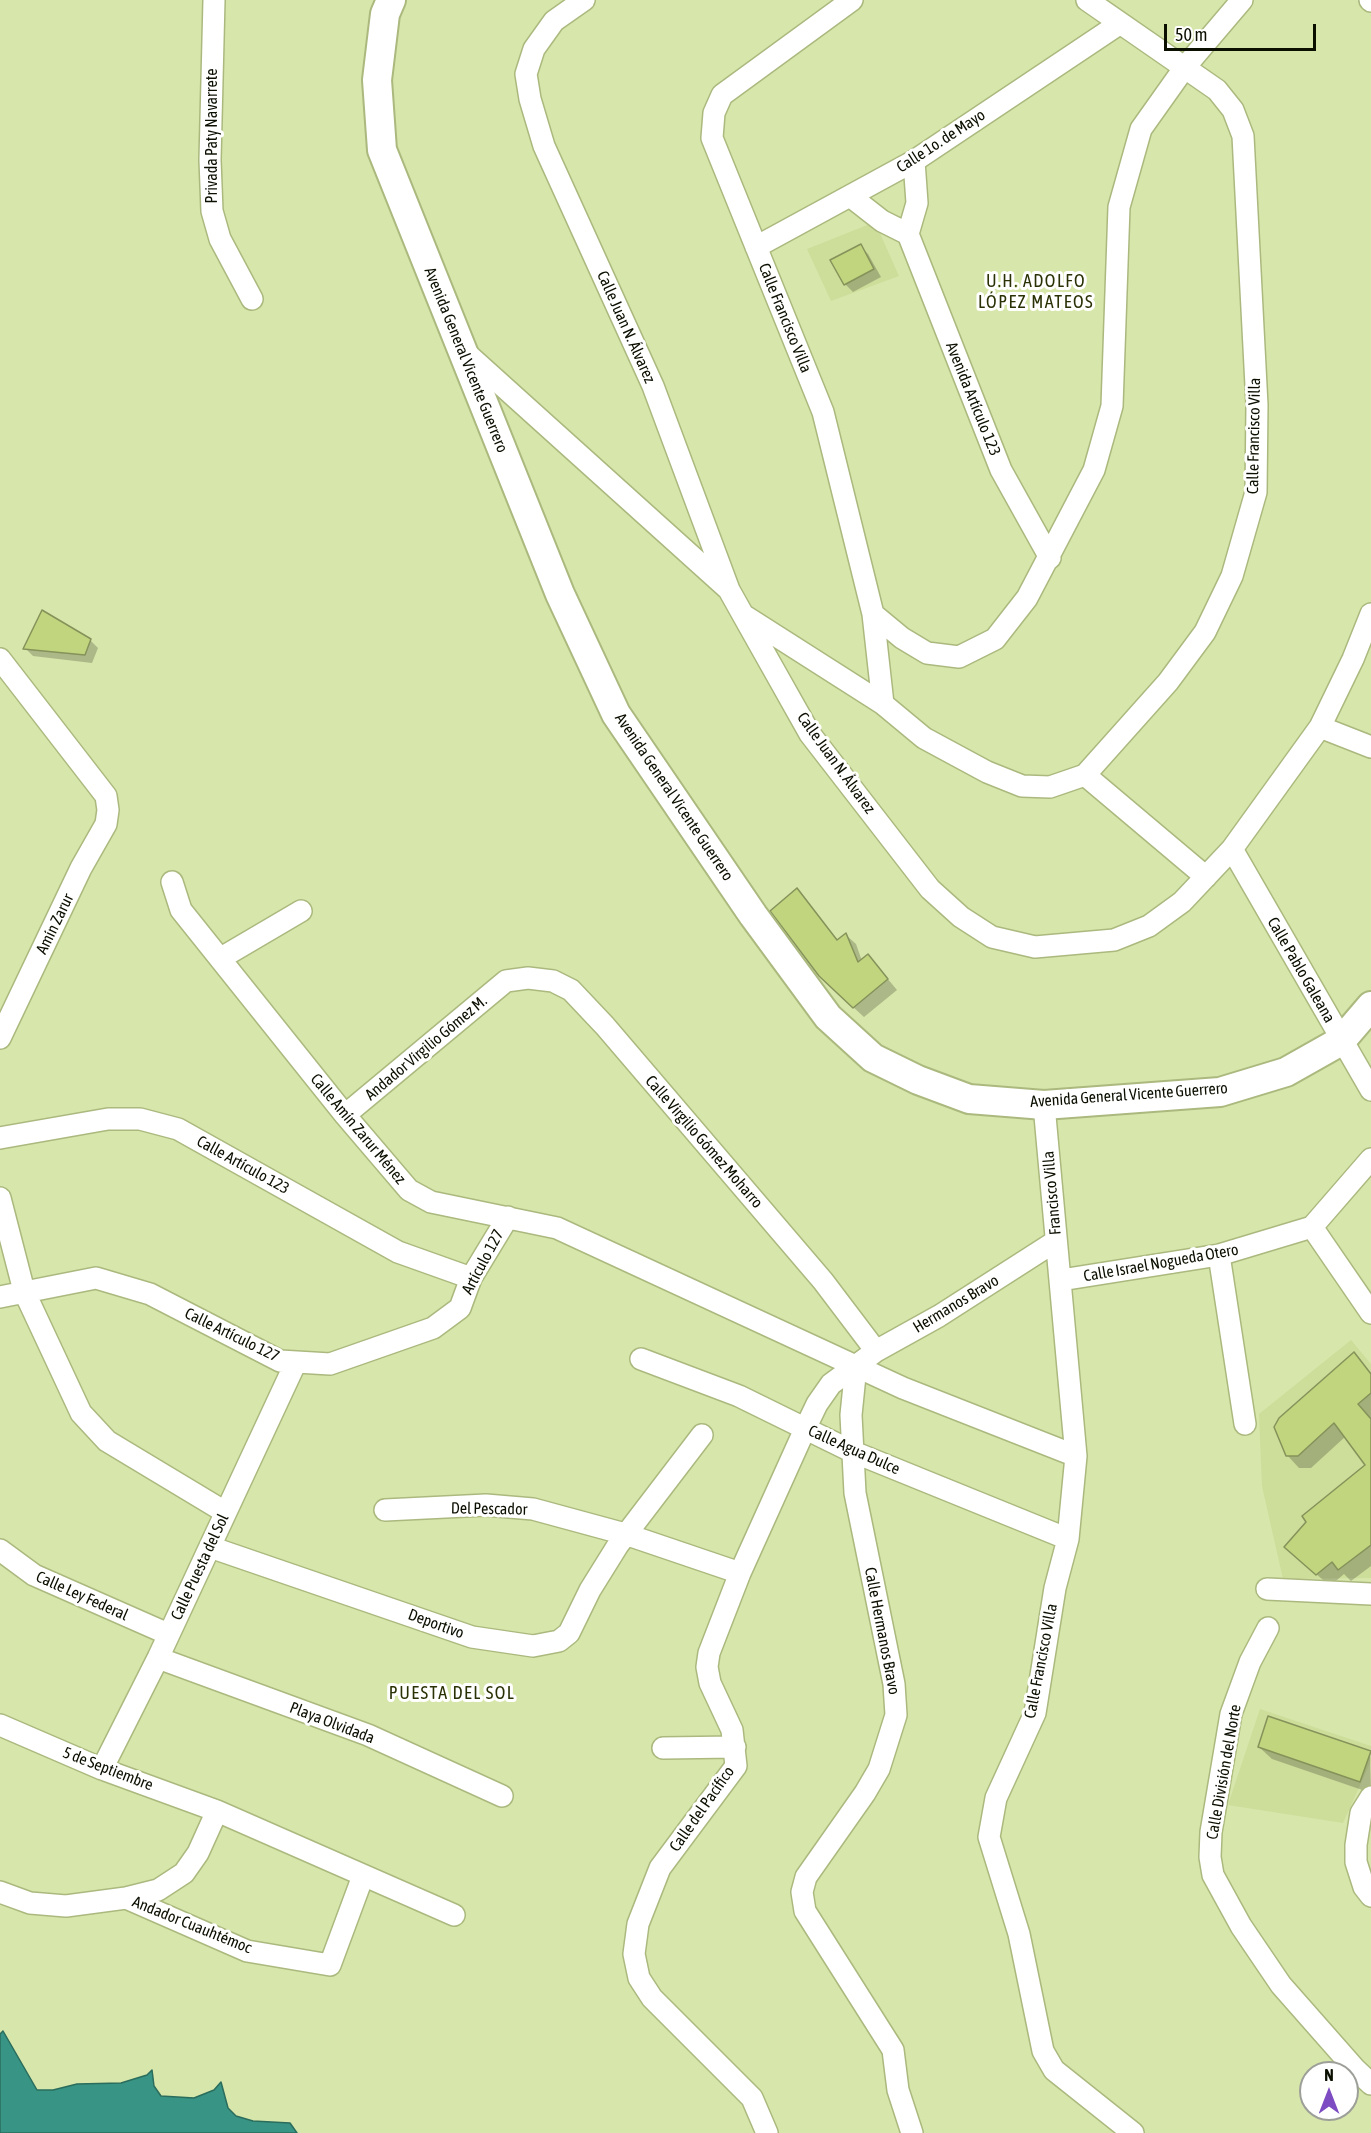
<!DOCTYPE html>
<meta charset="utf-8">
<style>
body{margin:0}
#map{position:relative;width:1371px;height:2133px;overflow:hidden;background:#d7e6aa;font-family:"Asap Condensed",sans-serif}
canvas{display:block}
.north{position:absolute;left:1299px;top:2061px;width:60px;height:60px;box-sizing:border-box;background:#fff;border:2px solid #9d9f99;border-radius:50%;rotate:0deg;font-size:16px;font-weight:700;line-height:24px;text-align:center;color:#0b0f00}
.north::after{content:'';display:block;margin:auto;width:21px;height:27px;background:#7d4bc2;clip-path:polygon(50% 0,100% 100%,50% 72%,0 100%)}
.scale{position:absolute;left:1164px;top:24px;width:152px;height:27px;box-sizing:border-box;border:3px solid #0b0f00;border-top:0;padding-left:8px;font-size:18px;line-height:21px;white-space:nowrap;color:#0b0f00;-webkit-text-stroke:4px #fff;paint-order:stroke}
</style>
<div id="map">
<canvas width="1371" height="2133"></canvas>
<div class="north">N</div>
<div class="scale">50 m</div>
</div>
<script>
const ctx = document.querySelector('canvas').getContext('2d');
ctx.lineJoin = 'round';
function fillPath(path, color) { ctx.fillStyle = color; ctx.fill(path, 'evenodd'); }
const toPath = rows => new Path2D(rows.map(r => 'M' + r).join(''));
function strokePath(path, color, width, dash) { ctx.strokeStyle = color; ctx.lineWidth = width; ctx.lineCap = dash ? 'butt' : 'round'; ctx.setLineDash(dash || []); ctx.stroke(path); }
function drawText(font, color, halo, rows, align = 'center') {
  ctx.font = font + ' "Asap Condensed",sans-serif'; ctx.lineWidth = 6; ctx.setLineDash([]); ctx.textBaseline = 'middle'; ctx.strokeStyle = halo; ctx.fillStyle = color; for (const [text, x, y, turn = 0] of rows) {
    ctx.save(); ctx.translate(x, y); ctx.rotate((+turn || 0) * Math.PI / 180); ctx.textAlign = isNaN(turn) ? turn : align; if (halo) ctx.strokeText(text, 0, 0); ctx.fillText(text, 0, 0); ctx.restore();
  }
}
fillPath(toPath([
 [875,222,899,276,831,301,807,249],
 [1351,1340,1371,1364,1371,1578,1283,1579,1262,1486,1259,1414],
 [1260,1709,1371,1746,1371,1761,1343,1823,1228,1805]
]), '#cddd9a');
const water = toPath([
 [3,2031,37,2090,53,2090,77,2084,121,2083,147,2075,152,2070,154,2086,161,2096,194,2098,214,2090,221,2082,228,2108,236,2116,253,2121,290,2123,297,2133,0,2133,0,2034,3,2031]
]);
fillPath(water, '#389585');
strokePath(water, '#2a6d5d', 1.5);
fillPath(toPath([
 [860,246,868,254,881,277,853,292,845,284],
 [90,640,98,648,92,663,33,656,25,648],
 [797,890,838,941,846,935,856,944,862,961,877,966,897,990,864,1017,830,986],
 [1354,1354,1371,1373,1371,1566,1351,1581,1344,1574,1330,1586,1299,1559,1368,1465,1346,1436,1311,1468,1299,1468,1287,1455],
 [1259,1747,1370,1752,1371,1793,1272,1759]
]), '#0003');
const building = toPath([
 [861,244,874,269,844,285,830,260,861,244],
 [42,610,91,639,85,655,23,649,42,610],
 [797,888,837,940,846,933,858,962,868,954,888,979,853,1008,819,976,770,911,797,888],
 [1354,1352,1371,1374,1371,1393,1358,1404,1371,1419,1371,1545,1338,1570,1332,1562,1316,1575,1284,1547,1306,1522,1302,1516,1365,1465,1334,1423,1298,1456,1286,1456,1274,1427,1279,1418,1354,1352],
 [1268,1716,1371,1751,1360,1782,1258,1747,1268,1716]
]);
fillPath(building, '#c1d57e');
strokePath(building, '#85925a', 1.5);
const street = toPath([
 [214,0,210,160,212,211,220,239,252,299],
 [584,0,554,21,534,49,526,74,530,99,544,146,653,386,729,590,743,615,810,734,930,889,961,917,992,937,1035,947,1114,940,1149,926,1182,902,1232,849,1320,727,1353,659,1371,614],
 [852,0,722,95,714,113,712,138,823,412,873,614,883,704],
 [1370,0,1371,1],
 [914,161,917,203,908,234,1001,470,1050,558],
 [850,196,882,221,908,234],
 [756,247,914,161,1119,24],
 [465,352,727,588],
 [873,614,902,638,927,653,959,657,995,639,1027,598,1094,470,1112,406,1119,207,1141,129,1185,67,1242,0],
 [745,616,883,704,924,738,987,772,1022,786,1050,787,1085,775,1168,682,1205,632,1232,576,1256,492,1257,405,1243,136,1233,110,1217,90,1087,0],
 [0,659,106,796,108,810,106,824,81,868,0,1038],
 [1320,727,1371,747],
 [1085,775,1206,877],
 [1232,849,1371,1090],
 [172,882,181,910,345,1115,409,1190,431,1202,557,1228,903,1388,1076,1456],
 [221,958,301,911],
 [1044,1105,1076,1456,1068,1539,1055,1588,1035,1713,996,1798,989,1837,1019,1934,1043,2051,1054,2070,1133,2133],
 [345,1115,506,981,528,978,553,981,571,990,605,1026,823,1281,876,1351],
 [0,1138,108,1119,140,1119,178,1129,398,1252,471,1278],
 [0,1198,24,1291,81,1413,107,1441,225,1512],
 [1312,1227,1371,1313],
 [1219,1255,1245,1424],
 [1061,1280,1219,1255,1312,1227,1371,1159],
 [0,1297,96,1278,150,1294,280,1361,330,1364,433,1328,460,1308,471,1278,508,1217],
 [641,1359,739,1396,851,1451,1068,1539],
 [856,1366,851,1415,855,1493,894,1684,896,1715,879,1769,865,1793,806,1877,802,1892,805,1911,893,2050,898,2090,912,2133],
 [385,1510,486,1505,533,1509,625,1534,740,1573],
 [210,1547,472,1637,533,1646,559,1641,569,1633,590,1590,618,1545,702,1435],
 [0,1550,34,1575,168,1634],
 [1267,1589,1371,1594],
 [1268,1628,1250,1662,1231,1714,1211,1832,1210,1857,1213,1875,1241,1926,1281,1985,1355,2069,1371,2084],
 [158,1658,368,1735,502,1796],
 [0,1725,102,1769,217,1811,454,1915],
 [663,1748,735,1747],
 [102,1769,158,1658,295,1364],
 [1371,1797,1361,1813,1356,1845,1356,1862,1364,1887,1371,1896],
 [0,1892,30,1903,66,1906,126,1898,158,1890,184,1873,198,1853,217,1811],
 [126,1898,247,1951,330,1965,363,1876],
 [767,2133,752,2098,652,1998,639,1978,634,1954,638,1924,660,1868,736,1766,732,1730,710,1683,707,1667,709,1653,740,1573,805,1429,817,1404,831,1384,876,1351,939,1316,1056,1241]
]);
const secondary = toPath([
 [391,0,385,14,377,80,382,150,560,594,616,714,753,915,828,1017,873,1058,918,1080,969,1099,1044,1105,1220,1092,1286,1072,1341,1041,1371,1006]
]);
strokePath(street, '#abb97f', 24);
strokePath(secondary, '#abb97f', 32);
strokePath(street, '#fff', 21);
strokePath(secondary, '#fff', 28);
drawText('16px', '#0b0f00', '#fff', [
 ["Privada Paty Navarrete",212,136,-90],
 ["Calle 1o. de Mayo",941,141,-33],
 ["Calle Francisco Villa",785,318,68],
 ["Calle Juan N. Álvarez",626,327,66],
 ["Avenida General Vicente Guerrero",466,360,68],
 ["Avenida Artículo 123",973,399,68],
 ["Calle Francisco Villa",1254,436,-89],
 ["Calle Juan N. Álvarez",836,763,54],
 ["Avenida General Vicente Guerrero",674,797,56],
 ["Amín Zarur",55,924,-64],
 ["Calle Pablo Galeana",1301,970,60],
 ["Andador Virgilio Gómez M.",426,1048,-40],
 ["Avenida General Vicente Guerrero",1129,1095,-4],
 ["Calle Amín Zarur Ménez",358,1129,50],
 ["Calle Virgilio Gómez Moharro",704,1142,49],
 ["Calle Artículo 123",243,1165,29],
 ["Francisco Villa",1052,1193,-95],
 ["Artículo 127",483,1262,-62],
 ["Calle Israel Nogueda Otero",1161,1263,-10],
 ["Hermanos Bravo",956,1304,-31],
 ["Calle Artículo 127",232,1335,26],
 ["Calle Agua Dulce",854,1450,24],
 ["Del Pescador",489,1509,1],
 ["Calle Puesta del Sol",200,1567,-65],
 ["Calle Ley Federal",82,1596,24],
 ["Deportivo",436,1624,20],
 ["Calle Hermanos Bravo",882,1631,79],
 ["Calle Francisco Villa",1041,1661,-79],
 ["Playa Olvidada",332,1723,21],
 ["5 de Septiembre",108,1769,21],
 ["Calle División del Norte",1224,1772,-80],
 ["Calle del Pacífico",702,1809,-55],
 ["Andador Cuauhtémoc",192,1925,22]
]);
ctx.letterSpacing = '1.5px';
drawText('18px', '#293105', '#fff', [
 ["U.H. ADOLFO",1036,281],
 ["LÓPEZ MATEOS",1036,302],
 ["PUESTA DEL SOL",452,1693]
]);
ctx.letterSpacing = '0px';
</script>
